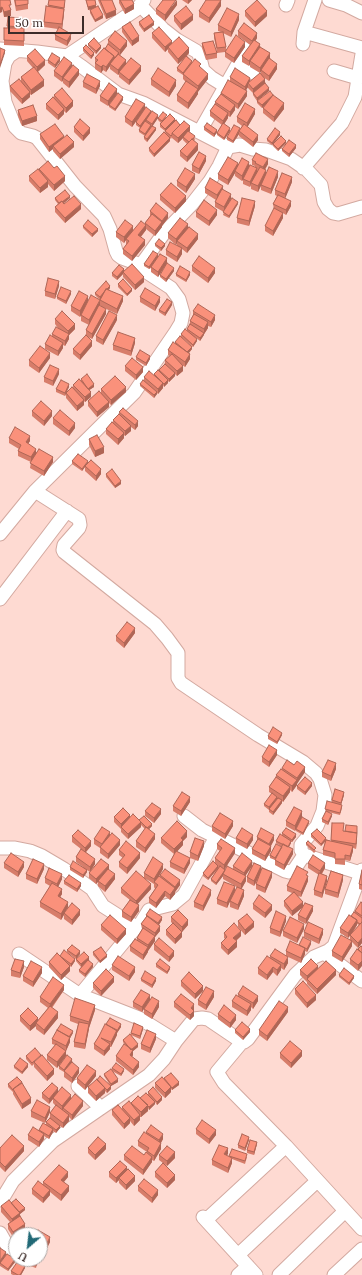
<!DOCTYPE html>
<style>
body{margin:0}
#map{position:relative;width:362px;height:1275px;overflow:hidden;background:#fedad2;font-family:Lora,serif}
canvas{display:block}
.north{position:absolute;left:8px;top:1227px;width:40px;height:40px;box-sizing:border-box;background:#fff;border:1px solid #b1aba9;border-radius:50%;rotate:208deg;font-size:11px;font-weight:700;line-height:16px;text-align:center;color:#3d2c29}
.north::after{content:'';display:block;margin:auto;width:14px;height:18px;background:#216976;clip-path:polygon(50% 0,100% 100%,50% 72%,0 100%)}
.scale{position:absolute;left:8px;top:16px;width:76px;height:18px;box-sizing:border-box;border:2px solid #3d2c29;border-top:0;padding-left:5px;font-size:12px;line-height:14px;white-space:nowrap;color:#3d2c29;-webkit-text-stroke:3px #fff;paint-order:stroke}
</style>
<div id="map">
<canvas width="362" height="1275"></canvas>
<div class="north">U</div>
<div class="scale">50 m</div>
</div>
<script>
const ctx = document.querySelector('canvas').getContext('2d');
ctx.lineJoin = 'round';
const toPath = rows => new Path2D(rows.map(r => 'M' + r).join(''));
function strokePath(path, color, width, dash) { ctx.strokeStyle = color; ctx.lineWidth = width; ctx.lineCap = dash ? 'butt' : 'round'; ctx.setLineDash(dash || []); ctx.stroke(path); }
function fillPath(path, color) { ctx.fillStyle = color; ctx.fill(path, 'evenodd'); }
const minor = toPath([
 [329,0,346,5,362,13],
 [286,5,288,0],
 [141,6,163,29,177,40,196,51,199,54,203,70,212,78,225,86],
 [304,32,362,48],
 [303,44,304,32,315,0],
 [0,49,37,52,67,56,81,66,118,94,143,103,228,147,240,145,253,149,266,150,291,159,307,170,321,185,324,202,328,209,333,213,338,214,362,207],
 [18,50,9,56,5,63,2,81,5,102,15,127,21,133,33,136,37,138,75,186,104,216,110,229,116,251,118,255,122,258,141,265],
 [67,56,137,9,144,0],
 [238,64,255,74],
 [334,71,358,78],
 [200,131,238,64,248,45],
 [303,168,342,123,355,97,362,54],
 [35,491,79,519,80,525,79,528,64,545,63,550,64,552,155,624,167,638,178,653,178,678,181,683,258,735,303,762,316,773,320,779,325,795,323,811,317,826,301,845,301,850,304,855,360,873],
 [0,534,35,491,134,393,175,333,181,323,183,313,179,299,171,288,148,273,141,265,164,233,192,204,210,181,219,166,228,147],
 [0,599,67,511],
 [184,816,202,830,285,871,289,872,294,870,304,855],
 [0,848,15,848,30,851,42,856,64,869,92,889,103,906,136,927,139,926,149,910,173,904,184,895,216,837],
 [362,870,334,946,328,951,314,957,295,975,248,1039,244,1042,242,1042,217,1072,224,1083,286,1146,362,1229],
 [324,953,362,981],
 [19,954,80,995,139,1018,176,1041],
 [80,995,136,927],
 [78,1086,101,1108],
 [0,1200,4,1196,13,1181,53,1141,149,1075,164,1059,176,1041,194,1019,202,1018,208,1019,242,1042],
 [203,1217,256,1275],
 [206,1220,286,1146],
 [0,1233,9,1249,16,1256],
 [238,1255,317,1181],
 [238,1275,248,1266],
 [279,1275,345,1211],
 [334,1275,362,1249]
]);
strokePath(minor, '#d3a9a0', 15);
strokePath(minor, '#fff', 13);
fillPath(toPath([
 [0,0,11,10,11,16,4,17],
 [14,0,28,0,28,9,16,11],
 [49,0,65,4,62,29,71,39,67,46,55,40,55,35,58,29,44,27,44,22,48,6],
 [86,0,95,0,96,7,103,18,95,22,90,13,90,10,94,8,88,10],
 [98,0,112,0,116,15,106,19],
 [119,0,132,0,134,9,125,14,119,3],
 [182,0,192,0,188,4],
 [177,5,165,21,156,14,156,9],
 [221,6,209,23,199,17,199,11],
 [245,11,267,16,255,27,245,16],
 [174,16,193,20,181,30,174,21],
 [8,17,22,18,22,28,24,28,24,46,4,45,4,28,7,28],
 [239,20,231,37,223,33,226,47,226,50,245,47,234,63,225,57,225,52,217,53,217,58,206,60,202,48,202,43,217,52,214,38,214,33,221,32,218,31,218,25],
 [139,22,154,25,144,32,139,25],
 [122,27,139,41,132,46,122,32],
 [238,31,257,38,255,42,270,58,277,69,269,81,263,77,257,101,253,95,253,93,248,88,248,87,246,90,247,96,238,109,235,107,235,110,230,117,228,116,228,118,224,124,230,131,224,140,217,135,217,133,222,125,210,116,210,111,215,104,215,102,221,95,221,93,230,81,230,77,250,81,261,75,261,71,260,73,250,67,250,64,249,66,242,62,242,56,250,45,238,36],
 [152,33,189,53,187,56,192,62,201,68,208,79,198,91,198,94,188,109,177,101,177,95,186,82,183,79,183,75,177,71,177,68,186,57,178,64,168,52,168,49,165,52,152,38],
 [108,40,127,46,120,55,126,64,141,71,129,85,119,77,119,74,118,75,110,69,110,66,106,72,103,70,101,73,95,69,95,58,108,45],
 [88,44,101,48,96,54,88,46],
 [83,48,94,55,91,59,83,51],
 [27,56,45,65,38,72,44,86,31,95,30,94,30,97,22,104,10,91,10,86,21,82,21,77,33,68,27,61],
 [48,60,60,61,55,68,48,63],
 [72,66,79,75,69,88,63,83,63,80,62,82,54,76,54,71],
 [151,79,176,86,169,97,151,85],
 [83,82,100,86,96,94,83,87],
 [117,94,108,106,100,101,100,96],
 [54,95,73,106,66,113,64,111,64,114,58,120,46,109,46,104,54,99],
 [273,96,284,109,274,122,263,113,263,108,268,103,262,108,257,103,257,101],
 [123,100,115,111,109,107,109,105],
 [145,109,132,127,125,122,125,117],
 [18,110,37,121,22,126,18,116],
 [151,112,158,118,167,117,180,125,190,131,189,132,195,139,194,141,198,150,187,162,180,156,180,151,187,144,183,140,183,138,178,143,172,138,172,137,171,139,166,134,170,141,154,157,149,151,149,148,165,133,166,130,165,131,160,127,160,124,161,123,158,120,158,118,152,126,156,130,147,142,144,139,144,137,145,136,139,132,139,130,140,128,136,125,136,122],
 [255,114,247,127,258,140,253,147,239,136,239,134,233,143,227,140,227,137,240,129,242,126,237,122,237,117],
 [74,127,90,133,83,141,74,132],
 [204,127,217,132,214,137,204,130],
 [40,134,64,138,74,147,60,159,53,151,53,149,49,152,40,139],
 [280,135,272,145,267,141,267,139],
 [286,143,278,151,273,146,273,144],
 [296,148,289,157,282,151,282,149],
 [252,160,268,164,265,170,266,174,278,177,271,194,261,190,261,184,258,192,251,189,251,185,250,187,243,184,243,180,242,181,235,176,235,173,228,185,218,179,218,174,238,165,249,165,255,167,255,166,252,165],
 [206,161,199,174,192,171,192,165],
 [54,168,65,181,54,191,48,184,48,187,40,193,29,181,29,176,39,171,39,169],
 [195,179,186,193,177,186,177,181],
 [292,182,285,198,291,206,286,215,283,213,283,218,273,236,265,231,265,226,274,209,273,204,277,196,275,195,275,190],
 [205,188,223,190,231,199,225,209,238,204,229,218,223,215,224,212,215,207,215,202,216,200,205,193],
 [160,195,186,201,175,213,160,200],
 [55,198,70,198,64,203,64,204,81,209,65,223,55,212,55,207,58,204,55,200],
 [255,206,249,226,237,223,237,218],
 [150,211,168,218,162,226,162,227,155,236,146,229,146,230,141,237,145,245,132,261,123,254,123,249,127,244,126,244,126,240,124,243,116,237,116,232,133,230,145,224,145,223,150,216],
 [196,212,217,215,209,226,196,217],
 [83,226,98,231,92,237,83,228],
 [188,227,198,239,187,253,182,249,182,254,177,262,166,255,166,250,177,246,177,243,176,245,168,238,168,233],
 [155,244,165,246,161,251,155,246],
 [158,256,167,263,158,277,151,272,151,268,149,269,144,266,144,264],
 [192,266,215,273,208,283,192,271],
 [124,270,144,282,135,290,123,277,123,274,117,280,112,276,112,273],
 [174,271,166,282,160,277,160,275],
 [176,274,190,275,186,282,176,276],
 [118,284,132,291,127,296,118,287],
 [59,286,55,299,45,296,45,291],
 [110,288,109,290,123,301,117,314,100,306,100,300,102,298,100,300,95,295,95,293],
 [71,294,66,304,57,299,57,297],
 [140,297,160,302,155,311,140,302],
 [88,301,100,305,106,314,92,339,88,337,92,346,80,360,73,354,73,349,86,335,86,330,89,325,81,321,81,315,87,304,80,317,71,311,71,306],
 [172,305,165,316,159,312,159,310],
 [193,311,215,320,211,327,208,326,208,328,200,341,195,337,197,341,193,347,181,337,181,334,187,330,190,324,190,321,193,315],
 [55,319,75,329,69,335,69,339,65,346,63,345,63,348,58,356,45,349,45,344,52,337,52,334,58,328,55,324],
 [117,320,103,345,96,341,96,336],
 [175,342,192,349,189,353,190,359,185,367,181,364,183,371,177,376,175,374,175,376,169,382,168,381,168,383,164,387,163,385,163,388,158,394,157,393,157,394,154,398,140,386,140,384,144,381,144,377,154,375,154,374,159,372,159,370,165,365,165,360,170,356,168,355,168,350,175,343],
 [135,343,131,356,113,350,113,345],
 [136,357,150,359,146,366,136,360],
 [50,358,39,373,29,366,29,360],
 [125,366,143,372,136,380,125,371],
 [59,374,53,386,44,382,44,377],
 [81,379,94,387,89,390,91,397,85,402,84,401,84,405,77,411,66,398,66,394,65,396,56,392,56,389,69,387,67,391,73,388,73,385,81,381],
 [101,389,126,392,111,405,109,403,109,407,97,417,88,406,88,401,101,393],
 [32,411,52,416,44,426,32,416],
 [119,412,138,426,135,430,131,427,131,431,125,436,124,435,124,438,118,445,106,434,106,429,113,423,113,420,119,414],
 [53,418,75,428,69,436,53,424],
 [9,438,30,441,28,444,36,452,53,462,44,476,30,468,31,462,18,456,18,451,19,449,9,443],
 [89,439,104,453,95,457,89,445],
 [72,461,88,464,101,474,96,481,85,471,85,467,82,471,72,464],
 [106,474,121,484,115,488,106,477],
 [135,633,124,648,116,641,116,636],
 [282,735,277,744,268,739,268,736],
 [277,755,269,767,262,762,262,757],
 [282,768,305,772,297,783,297,785,292,792,290,790,290,792,283,802,282,801,282,803,273,815,269,812,269,809,269,810,264,806,264,804,272,794,269,792,269,787,276,777,276,775,282,769],
 [336,769,331,781,322,777,322,772],
 [297,786,312,786,305,795,297,789],
 [344,795,341,805,342,808,340,815,328,812,332,816,328,825,322,822,322,819,326,811,325,809,332,802,332,800],
 [190,802,181,816,173,811,173,806],
 [145,811,161,814,154,823,145,816],
 [114,817,130,818,139,820,152,826,149,829,155,839,145,853,136,847,136,841,145,829,141,825,141,827,128,839,121,832,121,829,114,822],
 [302,817,295,831,286,826,286,821],
 [309,823,303,835,296,831,296,829],
 [332,823,344,831,357,833,357,838,356,849,353,848,353,851,350,861,345,860,345,865,335,864,335,858,323,855,323,850,325,842,321,846,311,837,311,834,331,841],
 [212,826,233,826,225,839,212,831],
 [282,833,296,837,292,842,291,842,291,843,289,847,293,854,284,870,275,865,275,860,270,858,270,855,282,847,276,843,276,841,282,836],
 [72,836,91,846,86,852,95,864,90,872,87,870,87,872,83,878,70,870,70,867,83,867,76,862,76,857,81,849,72,842],
 [110,836,120,845,108,859,100,853,100,848,94,844,94,839],
 [187,837,183,841,183,845,177,851,190,863,184,874,170,867,170,862,174,854,161,843,161,838],
 [257,837,274,840,271,846,271,851,265,861,252,854,252,849,257,841],
 [236,838,253,840,247,849,236,843],
 [306,843,316,851,314,853,306,845],
 [217,844,235,853,224,870,225,870,233,869,233,866,252,865,272,877,265,893,256,889,256,884,258,879,254,886,247,882,247,877,251,867,245,876,246,881,241,889,244,896,238,910,230,907,230,901,227,908,217,904,217,899,235,891,237,887,223,879,223,876,216,885,211,881,211,879,216,871,208,880,203,876,203,873,215,863,215,858,220,851,217,849],
 [204,846,198,861,190,858,190,852],
 [119,850,140,858,127,874,119,867,119,862,123,858,119,855],
 [4,863,24,867,18,877,4,868],
 [308,863,325,868,322,874,327,881,322,898,314,895,314,890,319,875,308,868],
 [44,869,37,884,26,879,26,874],
 [163,869,159,876,160,877,160,875,180,885,175,892,175,891,175,894,170,900,165,896,156,908,149,903,149,898,155,889,154,887,154,884,146,879,151,889,137,904,139,911,131,922,122,917,122,911,130,900,121,893,121,888,144,878,144,873],
 [362,870,362,890,359,889,359,884],
 [89,873,115,879,105,892,98,886,98,882,96,884,89,878],
 [308,876,308,881,301,897,298,896,303,907,313,911,306,924,298,920,298,915,303,907,292,916,284,906,284,901,292,893,287,891,287,886],
 [45,878,62,879,58,887,62,894,60,897,68,907,66,910,80,915,72,925,64,919,64,915,61,920,40,907,40,902,50,886,45,883],
 [343,880,338,898,325,894,325,889],
 [64,881,81,886,77,892,64,884],
 [211,895,203,911,194,907,194,902],
 [362,903,362,943,358,948,352,942,352,946,342,962,332,956,332,951,350,939,350,936,348,938,340,933,340,928,355,912,355,911],
 [357,924,359,925,353,932,357,925],
 [253,904,272,910,265,918,253,909],
 [146,915,162,920,159,925,160,931,155,937,155,941,148,951,148,950,148,952,143,960,130,951,130,946,137,940,137,938,142,929,141,924,146,917],
 [171,917,188,925,182,932,182,937,175,944,166,935,166,930,173,924,171,922],
 [238,921,254,927,245,935,238,927],
 [286,921,280,937,270,933,270,928],
 [101,925,126,934,117,944,101,930],
 [304,929,297,943,283,936,283,931],
 [304,932,323,934,319,944,304,937],
 [224,933,241,936,236,941,237,947,228,955,221,948,221,943,225,939,224,938],
 [154,944,174,956,169,962,154,950],
 [311,944,307,952,305,951,305,954,301,963,286,956,286,951,299,945],
 [361,946,358,971,350,964,350,959],
 [67,950,80,954,76,958,89,960,93,967,85,977,79,972,79,970,81,967,76,961,76,959,67,952],
 [93,952,107,957,100,963,93,955],
 [60,956,75,961,71,967,70,966,70,971,61,980,49,967,49,962],
 [270,956,288,963,284,970,281,968,281,970,277,976,273,972,267,980,258,974,258,968,270,958],
 [156,964,170,969,167,974,156,967],
 [112,965,135,972,129,981,112,970],
 [24,967,20,978,11,976,11,970],
 [318,969,336,975,317,994,307,984,307,982,300,975,300,970],
 [42,973,33,987,23,981,23,976],
 [339,975,354,978,349,985,339,977],
 [141,979,156,981,152,988,141,981],
 [181,981,203,991,195,999,181,986],
 [114,982,101,996,93,988,93,983],
 [295,989,316,1000,307,1008,295,994],
 [64,990,52,1008,58,1018,44,1035,36,1029,36,1026,30,1031,20,1021,20,1016,38,1020,48,1008,40,1002,40,997],
 [238,994,258,1001,253,1009,251,1007,251,1010,247,1016,232,1007,232,1001,238,996],
 [150,995,142,1012,133,1007,133,1002],
 [214,997,206,1010,198,1005,198,1000],
 [174,1002,194,1010,193,1010,194,1016,190,1020,174,1007],
 [159,1007,152,1019,144,1014,144,1009],
 [95,1010,89,1028,85,1049,74,1047,74,1042,78,1024,70,1021,70,1016],
 [288,1012,267,1041,259,1035,259,1030],
 [218,1014,236,1020,230,1028,218,1019],
 [106,1024,121,1027,117,1033,117,1035,111,1047,110,1047,110,1049,104,1056,94,1049,94,1044,99,1036,106,1025],
 [143,1029,140,1039,131,1035,138,1047,133,1051,133,1055,132,1057,139,1067,133,1075,116,1061,116,1056,126,1046,123,1042,123,1040,131,1035,131,1033],
 [235,1030,250,1032,243,1040,235,1033],
 [73,1033,70,1038,70,1042,66,1051,66,1056,57,1068,47,1060,47,1055,55,1045,52,1044,52,1039],
 [156,1039,150,1053,141,1049,141,1044],
 [280,1053,302,1056,291,1068,280,1058],
 [26,1056,54,1074,47,1081,34,1067,34,1064,32,1066,26,1059],
 [72,1062,68,1066,79,1073,72,1083,64,1077,64,1072,59,1069,59,1066],
 [14,1066,28,1067,22,1074,14,1068],
 [112,1068,124,1071,121,1076,112,1071],
 [104,1074,118,1082,111,1086,111,1089,107,1093,105,1091,105,1093,96,1101,88,1093,88,1087,110,1085,104,1076],
 [96,1076,85,1090,77,1083,77,1078],
 [164,1079,179,1085,172,1090,171,1089,171,1092,165,1098,155,1088,155,1083],
 [22,1083,31,1103,22,1109,13,1094,13,1092,8,1087,8,1084],
 [58,1092,71,1098,83,1106,72,1120,69,1117,69,1121,63,1128,60,1126,60,1128,56,1133,53,1131,53,1132,49,1139,44,1136,44,1139,39,1147,28,1140,28,1135,39,1131,39,1130,46,1125,46,1122,50,1118,50,1113,56,1106,53,1103,53,1099,49,1104,42,1098,42,1093],
 [148,1092,162,1100,157,1105,155,1102,155,1104,149,1110,148,1108,148,1111,141,1117,140,1117,140,1120,134,1126,130,1121,130,1123,124,1129,112,1115,112,1110,122,1109,122,1107,131,1104,131,1103,148,1094],
 [31,1111,50,1112,45,1123,31,1117],
 [196,1129,216,1135,209,1144,196,1134],
 [146,1132,163,1139,161,1143,161,1149,154,1161,152,1160,152,1162,143,1175,124,1160,124,1155,144,1155,147,1153,147,1152,138,1146,138,1141,146,1134],
 [249,1140,245,1151,238,1148,238,1145],
 [257,1144,254,1155,247,1153,247,1150],
 [0,1148,24,1151,5,1172,0,1167],
 [88,1148,106,1149,95,1160,88,1153],
 [228,1154,226,1155,229,1157,229,1156,247,1157,245,1164,232,1159,232,1163,228,1173,212,1165,212,1160],
 [159,1155,175,1158,167,1166,159,1160],
 [109,1172,135,1181,126,1190,119,1183,119,1180,116,1183,109,1177],
 [155,1172,175,1180,167,1188,155,1177],
 [68,1177,64,1182,69,1191,61,1201,50,1192,50,1195,43,1203,32,1194,32,1189,43,1184,43,1182],
 [138,1186,158,1195,152,1203,138,1191],
 [11,1203,25,1210,20,1214,20,1216,25,1229,13,1237,8,1229,8,1224,10,1222,1,1212,1,1206],
 [40,1235,50,1242,46,1250,40,1247,40,1250],
 [24,1261,38,1261,36,1268,24,1264],
 [15,1262,8,1271,0,1266,0,1263],
 [25,1268,21,1275,13,1275,11,1274,11,1271]
]), '#d77d6a');
fillPath(toPath([
 [177,0,177,5,165,21,165,15],
 [188,0,192,0,188,4],
 [221,0,221,6,209,23,209,18],
 [134,4,134,9,125,14,125,9],
 [96,5,96,8,88,10,88,7],
 [2,7,2,12,0,13,0,8],
 [64,9,64,14,62,30,62,24],
 [11,10,11,16,4,17,4,12],
 [116,10,116,15,106,19,106,14],
 [267,11,267,16,255,27,255,22],
 [239,14,239,20,231,37,231,32],
 [103,15,103,18,95,22,95,20],
 [193,15,193,20,181,30,181,24],
 [154,22,154,25,144,32,144,29],
 [257,33,257,38,252,46,252,41],
 [71,34,71,39,67,46,67,41],
 [139,36,139,41,132,46,132,41],
 [127,41,127,46,120,55,120,50],
 [172,41,172,46,168,47,168,49,165,52,165,47],
 [245,42,245,47,234,63,234,58],
 [260,44,260,49,250,61,250,64,249,66,249,61],
 [101,46,101,48,96,54,96,51],
 [189,48,189,53,178,64,178,59],
 [5,50,5,53,0,68,0,65],
 [94,53,94,55,91,59,91,56],
 [270,53,270,58,260,73,260,68],
 [114,56,114,61,110,64,110,66,106,72,106,67],
 [60,58,60,61,55,68,55,65],
 [45,60,45,65,37,72,37,67],
 [126,60,126,65,119,72,119,74,118,75,118,70],
 [72,63,72,68,63,78,63,80,62,82,62,77],
 [277,64,277,69,269,81,269,76],
 [103,65,103,70,101,73,101,67],
 [141,66,141,71,129,85,129,80],
 [79,70,79,75,69,88,69,82],
 [208,74,208,79,198,92,198,86],
 [250,78,250,83,248,83,248,87,245,92,245,87],
 [265,79,265,85,253,94,253,89],
 [44,80,44,86,31,95,31,90],
 [176,80,176,86,169,97,169,92],
 [100,81,100,86,96,94,96,89],
 [269,88,269,91,257,101,257,98],
 [117,89,117,94,108,106,108,101],
 [198,89,198,94,188,109,188,103],
 [247,91,247,96,238,109,238,104],
 [30,92,30,97,22,104,22,99],
 [273,95,273,98,262,108,262,105],
 [123,97,123,100,115,111,115,109],
 [73,101,73,106,66,113,66,108],
 [284,103,284,109,274,122,274,117],
 [145,104,145,109,132,127,132,122],
 [235,105,235,110,230,117,230,112],
 [64,109,64,114,58,120,58,115],
 [255,109,255,114,247,128,247,123],
 [151,111,151,114,140,128,140,126],
 [228,113,228,118,223,126,223,121],
 [158,115,158,118,152,127,152,124],
 [37,116,37,121,22,126,22,121],
 [175,119,175,121,165,131,165,129],
 [151,125,151,127,145,136,145,134],
 [190,126,190,131,178,143,178,138],
 [90,128,90,133,83,141,83,136],
 [156,128,156,130,147,142,147,139],
 [230,128,230,131,224,140,224,138],
 [217,130,217,132,214,137,214,134],
 [239,131,239,134,233,143,233,141],
 [280,132,280,135,272,145,272,143],
 [258,135,258,140,253,147,253,142],
 [64,136,64,142,53,146,53,149,49,152,49,147],
 [170,138,170,141,154,157,154,154],
 [286,141,286,143,278,151,278,149],
 [74,142,74,147,60,159,60,154],
 [198,144,198,150,187,162,187,157],
 [296,145,296,148,289,157,289,154],
 [206,156,206,161,199,174,199,169],
 [268,159,268,164,263,172,263,167],
 [249,162,249,167,242,181,242,176],
 [238,163,238,168,235,171,235,173,228,185,228,180],
 [257,168,257,173,251,183,250,187,250,182],
 [266,170,266,176,258,192,258,186],
 [278,171,278,177,271,194,271,189],
 [195,174,195,179,186,193,186,187],
 [65,176,65,181,54,191,54,185],
 [292,177,292,182,285,199,285,194],
 [48,181,48,187,40,193,40,188],
 [223,186,223,191,217,201,217,195],
 [231,194,231,199,224,212,224,207],
 [70,196,70,198,60,206,60,204],
 [186,196,186,201,175,213,175,208],
 [255,201,255,206,249,226,249,221],
 [291,201,291,206,286,215,286,210],
 [238,202,238,204,229,218,229,216],
 [81,204,81,209,65,223,65,218],
 [217,210,217,215,209,226,209,221],
 [168,213,168,218,162,226,162,227,155,236,155,231,162,222,162,221],
 [283,213,283,218,273,236,273,231],
 [188,224,188,229,177,241,177,243,176,245,176,239],
 [146,225,146,230,138,240,138,235],
 [133,226,133,231,126,239,126,240,124,243,124,237],
 [98,229,98,231,92,237,92,234],
 [198,234,198,239,187,253,187,248],
 [145,240,145,245,132,261,132,256],
 [165,244,165,246,161,251,161,248],
 [182,248,182,254,177,262,177,257],
 [158,254,158,257,149,269,149,267],
 [167,258,167,263,158,277,158,272],
 [174,268,174,271,166,282,166,279],
 [215,268,215,273,208,283,208,278],
 [124,269,124,272,123,272,123,274,117,280,117,277],
 [190,272,190,275,186,282,186,280],
 [144,277,144,282,135,290,135,285],
 [59,281,59,286,55,299,55,294],
 [110,286,110,288,100,300,100,297],
 [132,289,132,291,127,296,127,294],
 [71,291,71,294,66,304,66,301],
 [88,296,88,301,80,317,80,311],
 [123,296,123,301,117,314,117,309],
 [160,297,160,302,155,311,155,306],
 [100,300,100,305,89,325,89,320],
 [172,302,172,305,165,316,165,313],
 [106,309,106,314,92,339,92,334],
 [117,315,117,320,103,345,103,340],
 [215,315,215,320,211,327,211,322],
 [208,322,208,328,204,334,204,329],
 [75,324,75,329,69,335,69,339,65,346,65,341,68,336,68,331],
 [204,333,204,335,200,341,200,338],
 [135,338,135,343,131,356,131,351],
 [197,339,197,341,193,347,193,345],
 [92,341,92,346,80,360,80,355],
 [63,343,63,348,58,356,58,351],
 [192,347,192,349,187,355,187,352],
 [50,353,50,358,39,373,39,368],
 [190,354,190,359,185,367,185,362],
 [150,356,150,359,146,366,146,363],
 [183,366,183,371,177,376,177,371],
 [143,367,143,372,136,380,136,375],
 [59,369,59,374,53,386,53,381],
 [175,373,175,376,169,382,169,379],
 [168,380,168,383,164,387,164,384],
 [163,383,163,388,158,394,158,389],
 [69,384,69,387,66,393,65,396,65,393],
 [94,384,94,387,88,391,88,389],
 [126,387,126,392,111,405,111,400],
 [91,392,91,397,85,402,85,397],
 [157,392,157,394,154,398,154,395],
 [84,400,84,405,77,411,77,406],
 [109,402,109,407,97,417,97,412],
 [52,411,52,416,44,426,44,421],
 [138,421,138,426,135,430,135,425],
 [75,423,75,428,69,436,69,431],
 [131,426,131,431,125,436,125,431],
 [124,433,124,438,118,445,118,439],
 [30,436,30,441,26,447,26,442],
 [104,447,104,453,95,457,95,451],
 [36,449,36,454,31,462,31,457],
 [53,457,53,462,44,476,44,471],
 [88,461,88,464,85,466,85,467,82,471,82,469],
 [101,469,101,474,96,481,96,476],
 [121,481,121,484,115,488,115,486],
 [135,628,135,633,124,648,124,643],
 [282,733,282,735,277,744,277,742],
 [277,750,277,755,269,767,269,762],
 [336,763,336,769,331,781,331,776],
 [305,767,305,772,297,784,297,778],
 [297,780,297,785,292,792,292,786],
 [312,783,312,786,305,795,305,792],
 [290,787,290,792,283,802,283,796],
 [344,792,344,795,341,805,341,803],
 [190,797,190,802,181,816,181,811],
 [277,797,277,799,269,810,269,807],
 [282,800,282,803,273,815,273,812],
 [161,809,161,814,154,823,154,818],
 [302,811,302,817,295,831,295,826],
 [332,814,332,816,328,825,328,822],
 [130,815,130,820,121,827,121,829,121,824],
 [233,821,233,826,225,839,225,834],
 [309,821,309,823,303,835,303,833],
 [141,822,141,827,128,839,128,834],
 [152,824,152,826,147,831,147,829],
 [187,831,187,837,183,841,183,845,174,855,174,849,181,838],
 [110,832,110,837,102,849,102,844],
 [357,833,357,838,356,849,356,844],
 [155,834,155,839,145,853,145,848],
 [296,834,296,837,292,842,292,840],
 [253,835,253,840,247,849,247,844],
 [274,835,274,840,269,849,269,844],
 [326,838,326,840,321,846,321,844],
 [120,840,120,845,108,859,108,854],
 [91,841,91,846,85,853,85,848],
 [204,841,204,846,198,861,198,856],
 [291,841,291,843,287,850,287,847],
 [271,846,271,851,265,861,265,856],
 [353,846,353,851,350,861,350,856],
 [235,848,235,853,224,870,224,865],
 [293,849,293,854,284,870,284,865],
 [140,853,140,858,127,874,127,868],
 [190,858,190,863,184,874,184,869],
 [95,859,95,864,90,872,90,867],
 [252,861,252,866,244,878,244,873],
 [24,862,24,867,18,877,18,872],
 [325,863,325,868,320,876,320,871],
 [44,864,44,869,37,884,37,879],
 [163,864,163,869,155,883,154,882,154,879],
 [109,865,109,870,96,884,96,879],
 [218,866,218,868,208,880,208,878],
 [261,866,261,871,254,886,254,881],
 [87,870,87,872,83,878,83,875],
 [225,870,223,874,223,876,216,885,216,883],
 [272,872,272,877,265,893,265,888],
 [62,874,62,879,57,889,57,884],
 [115,874,115,879,105,892,105,886],
 [343,875,343,880,338,898,338,893],
 [246,876,246,881,241,890,241,884],
 [308,876,308,881,301,897,301,892],
 [327,876,327,881,322,898,322,893],
 [180,880,180,885,175,892,175,887],
 [81,883,81,886,77,892,77,889],
 [151,884,151,889,136,906,136,901],
 [235,886,235,891,227,908,227,903],
 [175,888,175,894,170,900,170,895],
 [62,889,62,894,58,901,58,896],
 [211,890,211,895,203,911,203,906],
 [244,890,244,896,238,910,238,905],
 [165,891,165,896,156,908,156,903],
 [68,902,68,907,61,920,61,914],
 [303,902,303,907,292,916,292,911],
 [139,905,139,911,131,922,131,917],
 [272,905,272,910,265,918,265,913],
 [313,906,313,911,306,924,306,919],
 [80,910,80,915,72,925,72,920],
 [286,916,286,921,280,937,280,932],
 [162,917,162,920,158,926,158,923],
 [188,920,188,925,182,932,182,937,175,944,175,939,182,932,182,927],
 [357,920,357,925,350,936,350,935,348,938,348,933],
 [254,922,254,927,245,935,245,930],
 [304,924,304,929,297,943,297,938],
 [160,926,160,931,155,937,155,941,148,951,148,945,155,937,155,933],
 [126,929,126,934,117,944,117,939],
 [323,929,323,934,319,944,319,939],
 [241,931,241,936,233,943,233,938],
 [362,938,362,943,358,948,358,943],
 [237,941,237,947,228,955,228,950],
 [311,941,311,944,307,952,307,949],
 [352,941,352,946,342,962,342,957],
 [148,947,148,952,143,960,143,955],
 [305,948,305,954,301,963,301,958],
 [80,951,80,954,76,959,76,956],
 [174,951,174,956,169,962,169,957],
 [107,955,107,957,100,963,100,961],
 [89,957,89,960,81,967,81,964],
 [288,957,288,963,284,970,284,964],
 [75,959,75,961,71,967,71,964],
 [24,961,24,967,20,978,20,973],
 [362,961,362,966,358,971,358,965],
 [93,964,93,967,85,977,85,974],
 [281,965,281,970,277,976,277,970],
 [70,966,70,971,61,980,61,975],
 [318,966,318,971,307,979,307,976],
 [42,967,42,973,33,987,33,982],
 [135,967,135,972,129,981,129,976],
 [170,967,170,969,167,974,167,972],
 [273,967,273,972,267,980,267,975],
 [336,970,336,975,317,994,317,989],
 [354,976,354,978,349,985,349,983],
 [114,977,114,982,101,996,101,991],
 [156,978,156,981,152,988,152,985],
 [64,985,64,990,50,1009,50,1004],
 [203,986,203,991,195,999,195,994],
 [214,991,214,997,206,1010,206,1005],
 [150,995,150,1000,142,1012,142,1007],
 [316,995,316,1000,307,1008,307,1003],
 [258,996,258,1001,253,1009,253,1003],
 [159,1001,159,1007,152,1019,152,1014],
 [194,1004,194,1010,191,1014,191,1008],
 [251,1004,251,1010,247,1016,247,1011],
 [95,1005,95,1010,89,1028,89,1022],
 [288,1007,288,1012,267,1041,267,1036],
 [194,1011,194,1016,190,1020,190,1015],
 [58,1012,58,1018,44,1035,44,1030],
 [236,1015,236,1020,230,1028,230,1023],
 [38,1018,38,1024,36,1023,36,1026,30,1031,30,1026],
 [89,1024,89,1029,85,1049,85,1044],
 [121,1024,121,1027,117,1033,117,1031],
 [143,1027,143,1029,140,1039,140,1036],
 [250,1029,250,1032,243,1040,243,1037],
 [117,1030,117,1035,111,1047,111,1042],
 [73,1031,73,1033,70,1038,70,1042,66,1051,66,1056,57,1068,57,1062,66,1051,66,1046,69,1038],
 [156,1034,156,1039,150,1053,150,1048],
 [110,1044,110,1049,104,1056,104,1051],
 [138,1044,138,1047,133,1051,133,1055,130,1060,130,1055,131,1050],
 [302,1051,302,1056,291,1068,291,1063],
 [72,1059,72,1062,64,1072,64,1070],
 [139,1062,139,1067,133,1075,133,1070],
 [28,1064,28,1067,22,1074,22,1072],
 [79,1068,79,1073,72,1083,72,1078],
 [54,1069,54,1074,47,1081,47,1076],
 [124,1069,124,1071,121,1076,121,1074],
 [96,1071,96,1076,85,1090,85,1085],
 [118,1079,118,1082,111,1086,111,1089,107,1093,107,1090,111,1086,111,1084],
 [179,1082,179,1085,172,1090,172,1088],
 [171,1087,171,1092,165,1098,165,1093],
 [58,1088,58,1094,53,1098,53,1099,49,1104,49,1099],
 [105,1088,105,1093,96,1101,96,1096],
 [71,1095,71,1100,63,1108,63,1110,62,1111,62,1106],
 [162,1097,162,1100,157,1105,157,1102],
 [31,1098,31,1103,22,1109,22,1104],
 [83,1101,83,1106,72,1120,72,1115],
 [155,1102,155,1104,149,1110,149,1107],
 [148,1105,148,1111,141,1117,141,1112],
 [50,1107,50,1112,45,1123,45,1118],
 [69,1115,69,1121,63,1128,63,1123],
 [140,1115,140,1120,134,1126,134,1120],
 [130,1118,130,1123,124,1129,124,1124],
 [60,1126,60,1128,56,1133,56,1130],
 [53,1129,53,1132,49,1139,49,1136],
 [216,1130,216,1135,209,1144,209,1139],
 [44,1134,44,1139,39,1147,39,1142],
 [163,1134,163,1139,159,1146,159,1140],
 [249,1137,249,1140,245,1151,245,1148],
 [257,1142,257,1144,254,1155,254,1152],
 [161,1143,161,1149,154,1161,154,1156],
 [106,1144,106,1149,95,1160,95,1155],
 [24,1146,24,1151,5,1172,5,1167],
 [228,1148,228,1154,224,1160,224,1154],
 [175,1152,175,1158,167,1166,167,1161],
 [152,1157,152,1162,143,1175,143,1170],
 [232,1158,232,1163,228,1173,228,1168],
 [127,1167,127,1173,119,1178,119,1180,116,1183,116,1178],
 [68,1172,68,1177,61,1185,61,1180],
 [175,1175,175,1180,167,1188,167,1183],
 [135,1176,135,1181,126,1190,126,1185],
 [69,1186,69,1191,61,1201,61,1195],
 [50,1190,50,1195,43,1203,43,1198],
 [158,1190,158,1195,152,1203,152,1198],
 [25,1208,25,1210,20,1214,20,1218,12,1224,12,1219],
 [25,1224,25,1229,13,1237,13,1232],
 [50,1237,50,1242,46,1250,46,1245],
 [6,1252,6,1255,0,1264,0,1261],
 [15,1259,15,1262,8,1271,8,1269],
 [25,1266,25,1268,21,1275,20,1275]
]), '#af6656');
const building = toPath([
 [0,0,10,0,11,5,9,5,11,10,4,12,2,7,0,8,0,0],
 [15,0,28,0,28,4,16,6,15,0],
 [49,0,65,0,64,8,48,5,49,0],
 [86,0,95,0,96,5,88,7,86,0],
 [100,0,112,0,116,10,106,14,100,0],
 [120,0,132,0,134,4,125,9,120,0],
 [163,0,176,0,165,15,156,9,163,0],
 [206,0,221,0,209,18,199,11,206,0],
 [257,0,267,11,255,22,245,11,257,0],
 [46,6,64,9,62,24,44,22,46,6],
 [98,6,103,15,95,20,90,10,98,6],
 [186,6,193,15,181,24,174,16,186,6],
 [227,8,239,14,231,32,218,25,227,8],
 [149,15,154,22,144,29,139,22,149,15],
 [8,17,22,18,22,27,7,26,8,17],
 [130,22,139,36,132,41,122,27,130,22],
 [244,23,257,33,252,41,238,31,244,23],
 [59,27,71,34,67,41,55,35,59,27],
 [159,27,172,41,165,47,152,33,159,27],
 [4,28,24,28,24,41,4,40,4,28],
 [115,31,127,41,120,50,108,40,115,31],
 [223,32,226,47,217,48,214,33,223,32],
 [236,35,245,42,234,58,225,52,236,35],
 [179,37,189,48,178,59,168,47,179,37],
 [94,38,101,46,96,51,88,44,94,38],
 [254,40,260,44,249,61,242,56,254,40],
 [213,41,217,53,206,55,202,43,213,41],
 [108,44,119,53,115,58,114,57,114,56,105,49,108,44],
 [86,45,94,53,91,56,83,48,86,45],
 [260,47,270,53,260,68,250,61,260,47],
 [0,48,5,50,0,65,0,48],
 [104,48,114,56,106,67,103,65,101,67,95,63,98,60,95,58,104,48],
 [35,49,45,60,37,67,27,56,35,49],
 [52,53,60,58,55,65,48,60,52,53],
 [118,54,126,60,118,70,110,64,118,54],
 [186,56,192,61,183,73,177,68,186,56],
 [64,57,72,63,62,77,54,71,64,57],
 [131,58,141,66,129,80,119,72,131,58],
 [269,58,277,64,269,76,261,70,269,58],
 [195,59,201,64,199,66,208,74,198,86,183,74,195,59],
 [73,65,79,70,69,82,63,78,73,65],
 [34,67,44,80,31,90,21,77,34,67],
 [158,68,176,80,169,92,151,79,158,68],
 [235,68,250,78,245,87,230,77,235,68],
 [260,73,265,79,253,89,248,83,260,73],
 [87,74,100,81,96,89,83,82,87,74],
 [19,79,30,92,22,99,10,86,19,79],
 [228,80,247,91,238,104,221,93,228,80],
 [186,81,198,89,188,103,177,95,186,81],
 [109,83,117,89,108,101,100,96,109,83],
 [265,83,269,88,257,98,253,93,265,83],
 [62,88,73,101,66,108,54,95,62,88],
 [270,91,273,95,262,105,257,101,270,91],
 [118,93,123,97,115,109,109,105,118,93],
 [221,94,235,105,230,112,215,102,221,94],
 [273,95,284,103,274,117,263,108,273,95],
 [53,97,64,109,58,115,46,104,53,97],
 [136,99,145,104,132,122,125,117,136,99],
 [245,103,255,109,247,123,237,117,245,103],
 [215,104,228,113,223,121,210,111,215,104],
 [33,105,37,116,22,121,18,110,33,105],
 [146,107,151,111,140,126,136,122,146,107],
 [152,111,158,115,152,124,146,120,152,111],
 [163,112,167,115,162,121,158,118,163,112],
 [170,114,175,119,165,129,160,124,170,114],
 [80,119,90,128,83,136,74,127,80,119],
 [176,120,180,125,172,133,172,135,171,136,165,131,176,120],
 [145,121,151,125,145,134,139,130,145,121],
 [184,121,190,126,178,138,172,133,184,121],
 [207,123,217,130,214,134,204,127,207,123],
 [223,123,230,128,224,138,217,133,223,123],
 [55,124,64,136,49,147,40,134,55,124],
 [244,124,258,135,253,142,239,131,244,124],
 [234,125,240,128,233,141,227,137,234,125],
 [152,126,156,128,147,139,144,137,152,126],
 [275,128,280,132,272,143,267,139,275,128],
 [188,131,195,136,193,139,192,139,189,142,183,137,188,131],
 [164,132,170,138,154,154,149,148,164,132],
 [67,135,74,142,60,154,53,146,67,135],
 [281,136,286,141,278,149,273,144,281,136],
 [192,139,198,144,187,157,180,151,192,139],
 [289,140,296,145,289,154,282,149,289,140],
 [199,152,206,156,199,169,192,165,199,152],
 [256,153,268,159,263,167,255,163,256,162,252,160,256,153],
 [228,157,238,163,228,180,218,174,228,157],
 [242,158,249,162,242,176,235,171,242,158],
 [48,161,54,168,57,166,65,176,54,185,39,169,48,161],
 [250,165,257,168,250,182,243,179,250,165],
 [260,167,266,170,258,186,251,183,260,167],
 [269,167,278,171,271,189,261,185,269,167],
 [185,168,195,174,186,187,177,181,185,168],
 [38,169,48,181,40,188,29,176,38,169],
 [282,173,292,177,285,194,275,190,282,173],
 [210,178,223,186,217,195,205,188,210,178],
 [171,183,186,196,175,208,160,195,171,183],
 [222,189,231,194,224,207,215,202,222,189],
 [65,190,70,196,62,202,62,201,59,203,55,198,65,190],
 [278,195,291,201,286,210,273,204,278,195],
 [74,196,81,204,65,218,55,207,62,201,64,204,74,196],
 [232,198,238,202,229,216,223,212,232,198],
 [242,198,255,201,249,221,237,218,242,198],
 [204,200,217,210,209,221,196,212,204,200],
 [156,203,168,213,162,221,150,211,156,203],
 [274,208,283,213,273,231,265,226,274,208],
 [152,214,162,222,155,231,145,223,152,214],
 [180,218,188,224,176,239,168,233,180,218],
 [88,220,98,229,92,234,83,226,88,220],
 [125,220,133,226,124,237,116,232,125,220],
 [141,221,146,225,138,235,145,240,132,256,123,249,129,241,126,239,141,221],
 [189,227,198,234,187,248,177,241,189,227],
 [159,239,165,244,161,248,155,244,159,239],
 [170,242,182,248,177,257,166,250,170,242],
 [153,251,158,254,149,267,144,264,153,251],
 [160,254,167,258,158,272,151,267,160,254],
 [199,256,215,268,208,278,192,266,199,256],
 [167,263,174,268,166,279,160,275,167,263],
 [132,264,144,277,135,285,123,272,132,264],
 [119,265,124,269,117,277,112,273,119,265],
 [180,266,190,272,186,280,176,274,180,266],
 [48,278,59,281,55,294,45,291,48,278],
 [123,279,132,289,127,294,118,284,123,279],
 [106,281,110,286,107,289,106,289,104,292,100,297,95,293,106,281],
 [61,287,71,291,66,301,57,297,61,287],
 [145,288,160,297,155,306,140,297,145,288],
 [106,289,123,296,117,309,100,300,106,289],
 [79,291,88,296,80,311,71,306,79,291],
 [91,295,100,300,89,320,81,315,91,295],
 [167,299,172,302,165,313,159,310,167,299],
 [198,304,215,315,211,322,193,311,198,304],
 [99,305,106,309,92,334,86,330,99,305],
 [62,311,75,324,68,331,55,319,62,311],
 [109,311,117,315,103,340,96,336,109,311],
 [194,314,208,322,204,329,190,321,194,314],
 [190,324,204,333,200,338,187,329,190,324],
 [56,327,69,334,65,341,52,334,56,327],
 [185,329,197,339,193,345,181,334,185,329],
 [118,332,135,338,131,351,113,345,118,332],
 [50,335,63,343,58,351,45,344,50,335],
 [86,335,92,341,80,355,73,349,86,335],
 [180,336,192,347,187,352,175,342,180,336],
 [173,342,190,354,185,362,168,350,173,342],
 [40,346,50,353,39,368,29,360,40,346],
 [140,350,150,356,146,363,136,357,140,350],
 [172,354,183,366,177,371,165,360,172,354],
 [132,358,143,367,136,375,125,366,132,358],
 [165,364,175,373,169,379,159,370,165,364],
 [50,365,59,369,53,381,44,377,50,365],
 [158,370,168,380,164,384,154,374,158,370],
 [149,371,163,383,158,389,144,377,149,371],
 [87,374,94,384,88,389,81,379,87,374],
 [115,376,126,387,111,400,101,389,115,376],
 [79,379,91,392,85,397,73,385,79,379],
 [61,380,69,384,65,393,56,389,61,380],
 [143,380,157,392,154,395,140,384,143,380],
 [72,387,84,400,77,406,66,393,72,387],
 [99,391,109,402,97,412,88,401,99,391],
 [41,401,52,411,44,421,32,411,41,401],
 [123,408,138,421,135,425,119,412,123,408],
 [60,410,75,423,69,431,53,418,60,410],
 [119,414,131,426,125,431,113,420,119,414],
 [112,422,124,433,118,439,106,429,112,422],
 [15,427,30,436,26,442,36,449,31,457,18,451,21,445,9,438,15,427],
 [97,435,104,447,95,451,89,439,97,435],
 [39,449,53,457,44,471,30,463,39,449],
 [78,454,88,461,82,469,72,461,78,454],
 [91,460,101,469,96,476,85,466,91,460],
 [112,469,121,481,115,486,106,474,112,469],
 [127,622,135,628,124,643,116,636,127,622],
 [273,727,282,733,277,742,268,736,273,727],
 [269,745,277,750,269,762,262,757,269,745],
 [287,760,294,765,297,761,305,767,297,778,282,768,287,760],
 [328,760,336,763,331,776,322,772,328,760],
 [281,769,297,780,292,786,276,775,281,769],
 [276,777,290,787,283,796,269,787,276,777],
 [305,777,312,783,305,792,297,786,305,777],
 [335,789,344,792,341,803,332,800,335,789],
 [182,792,190,797,181,811,173,806,182,792],
 [272,793,277,797,269,807,264,804,272,793],
 [278,798,282,800,273,812,269,809,278,798],
 [327,801,342,805,340,813,325,809,327,801],
 [152,803,161,809,154,818,145,811,152,803],
 [294,807,302,811,295,826,286,821,294,807],
 [123,808,130,815,121,824,114,817,123,808],
 [326,811,332,814,328,822,322,819,326,811],
 [220,813,233,821,225,834,212,826,220,813],
 [133,814,141,822,128,834,121,827,133,814],
 [144,816,152,824,147,828,139,820,144,816],
 [302,817,309,821,303,833,296,829,302,817],
 [177,821,187,831,181,838,183,840,174,849,161,838,177,821],
 [332,823,344,823,343,831,357,833,356,844,331,840,332,823],
 [346,825,357,826,357,833,345,831,346,825],
 [102,827,110,832,102,844,94,839,102,827],
 [146,827,155,834,145,848,136,841,146,827],
 [242,828,253,835,247,844,236,838,242,828],
 [261,828,274,835,269,844,257,837,261,828],
 [286,828,296,834,292,840,282,833,286,828],
 [317,829,326,838,321,844,311,834,317,829],
 [78,830,91,841,85,848,72,836,78,830],
 [112,833,120,840,108,854,100,847,112,833],
 [280,834,291,841,288,847,276,841,280,834],
 [195,838,204,841,198,856,190,852,195,838],
 [221,839,235,848,224,865,215,858,222,848,217,844,221,839],
 [258,839,271,846,265,856,252,849,258,839],
 [326,840,353,846,350,856,345,855,345,859,335,859,335,853,323,850,326,840],
 [126,841,140,853,127,868,119,862,125,855,119,850,126,841],
 [308,841,316,848,314,850,306,843,308,841],
 [276,844,282,847,275,858,270,855,276,844],
 [283,844,293,849,284,865,275,860,283,844],
 [81,849,95,859,90,867,76,857,81,849],
 [176,851,190,858,184,869,170,862,176,851],
 [11,853,24,862,18,872,4,863,11,853],
 [242,853,252,861,244,873,233,866,242,853],
 [313,855,325,863,320,871,308,863,313,855],
 [153,857,163,864,154,879,144,873,153,857],
 [33,859,44,864,37,879,26,874,33,859],
 [101,859,109,865,96,879,89,873,101,859],
 [73,861,87,870,83,875,70,867,73,861],
 [213,861,218,866,208,878,203,873,213,861],
 [254,863,261,866,254,881,247,877,254,863],
 [220,866,225,870,216,883,211,879,220,866],
 [227,866,246,876,241,884,223,874,227,866],
 [297,866,308,872,306,875,308,876,301,892,287,886,297,866],
 [49,868,62,874,57,884,45,878,49,868],
 [262,868,272,872,265,888,256,884,262,868],
 [108,869,115,874,105,886,98,881,108,869],
 [165,869,180,880,175,887,160,875,165,869],
 [362,870,362,885,359,884,362,870],
 [136,871,151,884,136,901,121,888,136,871],
 [331,871,343,875,338,893,325,889,331,871],
 [319,873,327,876,322,893,314,890,319,873],
 [69,875,81,883,77,889,64,881,69,875],
 [159,876,175,888,170,895,165,891,156,903,149,898,158,885,154,882,159,876],
 [224,882,235,886,227,903,217,899,224,882],
 [52,883,62,889,58,896,68,902,61,914,40,902,52,883],
 [203,885,211,890,203,906,194,902,203,885],
 [237,887,244,890,238,905,230,901,237,887],
 [294,892,303,902,292,911,284,901,294,892],
 [259,895,272,905,265,913,253,904,259,895],
 [130,900,139,905,131,917,122,911,130,900],
 [361,902,362,903,362,916,355,911,361,902],
 [72,903,80,910,72,920,64,913,72,903],
 [305,903,313,906,306,919,298,915,305,903],
 [150,909,162,917,158,923,146,915,150,909],
 [178,910,188,920,182,927,171,917,178,910],
 [276,911,286,916,280,932,270,928,276,911],
 [354,912,362,918,362,922,360,924,357,922,357,920,351,916,354,912],
 [247,914,254,922,245,930,238,921,247,914],
 [110,915,126,929,117,939,101,925,110,915],
 [349,915,357,920,348,933,340,928,349,915],
 [147,916,160,926,155,933,141,924,147,916],
 [290,917,304,924,297,938,283,931,290,917],
 [308,922,323,929,319,939,304,932,308,922],
 [362,922,362,938,358,943,350,935,362,922],
 [173,923,182,932,175,939,166,930,173,923],
 [234,923,241,931,233,938,237,941,228,950,221,943,227,937,224,933,234,923],
 [143,928,155,936,148,945,137,938,143,928],
 [341,935,352,941,342,957,332,951,341,935],
 [303,937,311,941,307,949,299,945,303,937],
 [159,938,174,951,169,957,154,944,159,938],
 [135,939,148,947,143,955,130,946,135,939],
 [290,941,305,948,301,958,286,951,290,941],
 [72,945,80,951,76,956,67,950,72,945],
 [361,946,362,947,362,953,358,949,361,946],
 [101,947,107,955,100,961,93,952,101,947],
 [275,949,288,957,284,964,270,956,275,949],
 [357,949,362,953,362,961,358,965,350,959,357,949],
 [64,950,75,959,71,964,60,956,64,950],
 [84,952,89,957,81,964,76,959,84,952],
 [57,953,70,966,61,975,49,962,57,953],
 [118,956,135,967,129,976,112,965,118,956],
 [267,956,281,965,277,970,273,967,267,975,258,968,267,956],
 [15,959,24,961,20,973,11,970,15,959],
 [160,959,170,967,167,972,156,964,160,959],
 [311,959,318,966,307,976,300,970,311,959],
 [88,960,93,964,85,974,79,970,88,960],
 [31,961,42,967,33,982,23,976,31,961],
 [326,961,336,970,317,989,307,979,326,961],
 [344,968,354,976,349,983,339,975,344,968],
 [106,969,114,977,101,991,93,983,106,969],
 [145,971,156,978,152,985,141,979,145,971],
 [189,972,203,986,195,994,181,981,189,972],
 [53,977,64,985,50,1004,40,997,53,977],
 [303,981,316,995,307,1003,295,989,303,981],
 [243,986,258,996,253,1003,238,994,243,986],
 [206,987,214,991,206,1005,198,1000,206,987],
 [141,990,150,995,142,1007,133,1002,141,990],
 [181,994,194,1004,191,1008,194,1011,190,1015,174,1002,181,994],
 [236,995,251,1004,247,1011,232,1001,236,995],
 [152,997,159,1001,152,1014,144,1009,152,997],
 [75,998,95,1005,89,1022,70,1016,75,998],
 [279,1001,288,1007,267,1036,259,1030,279,1001],
 [224,1005,236,1015,230,1023,218,1014,224,1005],
 [50,1006,58,1012,44,1030,36,1023,50,1006],
 [28,1008,38,1018,30,1026,20,1016,28,1008],
 [110,1018,121,1024,117,1031,106,1024,110,1018],
 [79,1022,89,1024,85,1044,74,1042,79,1022],
 [242,1022,250,1029,243,1037,235,1030,242,1022],
 [134,1023,143,1027,140,1036,131,1033,134,1023],
 [61,1024,73,1031,69,1037,57,1030,61,1024],
 [105,1024,117,1030,111,1042,101,1038,110,1044,104,1051,94,1044,99,1036,105,1024],
 [57,1030,70,1037,66,1046,52,1039,57,1030],
 [147,1030,156,1034,150,1048,141,1044,147,1030],
 [130,1034,138,1044,131,1050,123,1040,130,1034],
 [290,1041,302,1051,291,1063,280,1053,290,1041],
 [56,1044,66,1051,57,1062,47,1055,56,1044],
 [124,1044,133,1050,130,1055,139,1062,133,1070,116,1056,124,1044],
 [35,1048,41,1055,32,1063,26,1056,35,1048],
 [42,1055,54,1069,47,1076,34,1062,42,1055],
 [67,1055,72,1059,64,1070,59,1066,67,1055],
 [20,1058,28,1064,22,1072,14,1066,20,1058],
 [72,1062,79,1068,72,1078,64,1071,72,1062],
 [116,1063,124,1069,121,1074,112,1068,116,1063],
 [87,1065,96,1071,85,1085,77,1078,87,1065],
 [111,1069,118,1079,111,1084,104,1074,111,1069],
 [171,1073,179,1082,172,1088,164,1078,171,1073],
 [100,1076,111,1086,107,1090,97,1080,100,1076],
 [17,1077,22,1082,13,1089,13,1090,8,1084,17,1077],
 [162,1077,171,1087,165,1093,155,1083,162,1077],
 [97,1079,105,1088,96,1096,88,1087,97,1079],
 [22,1083,31,1098,22,1104,13,1089,22,1083],
 [52,1083,58,1088,49,1099,42,1093,52,1083],
 [62,1087,71,1095,62,1106,53,1098,62,1087],
 [153,1087,162,1097,157,1102,148,1092,153,1087],
 [146,1093,155,1102,149,1107,140,1098,146,1093],
 [75,1094,83,1101,72,1115,63,1108,75,1094],
 [138,1096,148,1105,141,1112,131,1103,138,1096],
 [37,1100,50,1107,45,1118,31,1111,37,1100],
 [129,1101,140,1115,134,1120,122,1107,129,1101],
 [56,1105,69,1115,63,1123,50,1113,56,1105],
 [118,1105,130,1118,124,1124,112,1110,118,1105],
 [50,1118,60,1126,56,1130,46,1122,50,1118],
 [202,1120,216,1130,209,1139,196,1129,202,1120],
 [43,1123,53,1129,49,1136,39,1130,43,1123],
 [151,1125,163,1134,159,1140,146,1132,151,1125],
 [33,1127,44,1134,39,1142,28,1135,33,1127],
 [144,1132,161,1143,154,1156,147,1151,149,1148,138,1141,144,1132],
 [242,1134,249,1137,245,1148,238,1145,242,1134],
 [12,1135,24,1146,5,1167,0,1162,0,1148,12,1135],
 [98,1137,106,1144,95,1155,88,1148,98,1137],
 [250,1140,257,1142,254,1152,247,1150,250,1140],
 [219,1145,228,1148,224,1154,232,1158,228,1168,212,1160,219,1145],
 [132,1146,144,1155,146,1152,152,1157,143,1170,124,1155,132,1146],
 [167,1146,175,1152,167,1161,159,1155,167,1146],
 [232,1149,247,1154,245,1161,229,1156,232,1149],
 [120,1161,127,1167,116,1178,109,1172,120,1161],
 [163,1163,175,1175,167,1183,155,1172,163,1163],
 [59,1165,68,1172,61,1180,69,1186,61,1195,43,1182,59,1165],
 [128,1169,135,1176,126,1185,119,1178,128,1169],
 [144,1179,158,1190,152,1198,138,1186,144,1179],
 [38,1181,50,1190,43,1198,32,1189,38,1181],
 [16,1199,25,1208,19,1212,11,1203,16,1199],
 [9,1200,20,1213,12,1219,1,1206,9,1200],
 [20,1216,25,1224,13,1232,8,1224,20,1216],
 [38,1230,50,1237,46,1245,40,1241,40,1235,35,1235,38,1230],
 [0,1248,6,1252,0,1261,0,1248],
 [7,1254,15,1259,8,1269,0,1263,7,1254],
 [24,1259,38,1259,36,1266,24,1261,24,1259],
 [18,1261,25,1266,20,1275,18,1275,11,1271,18,1261]
]);
fillPath(building, '#fa917b');
strokePath(building, '#af6656', 1);
</script>
